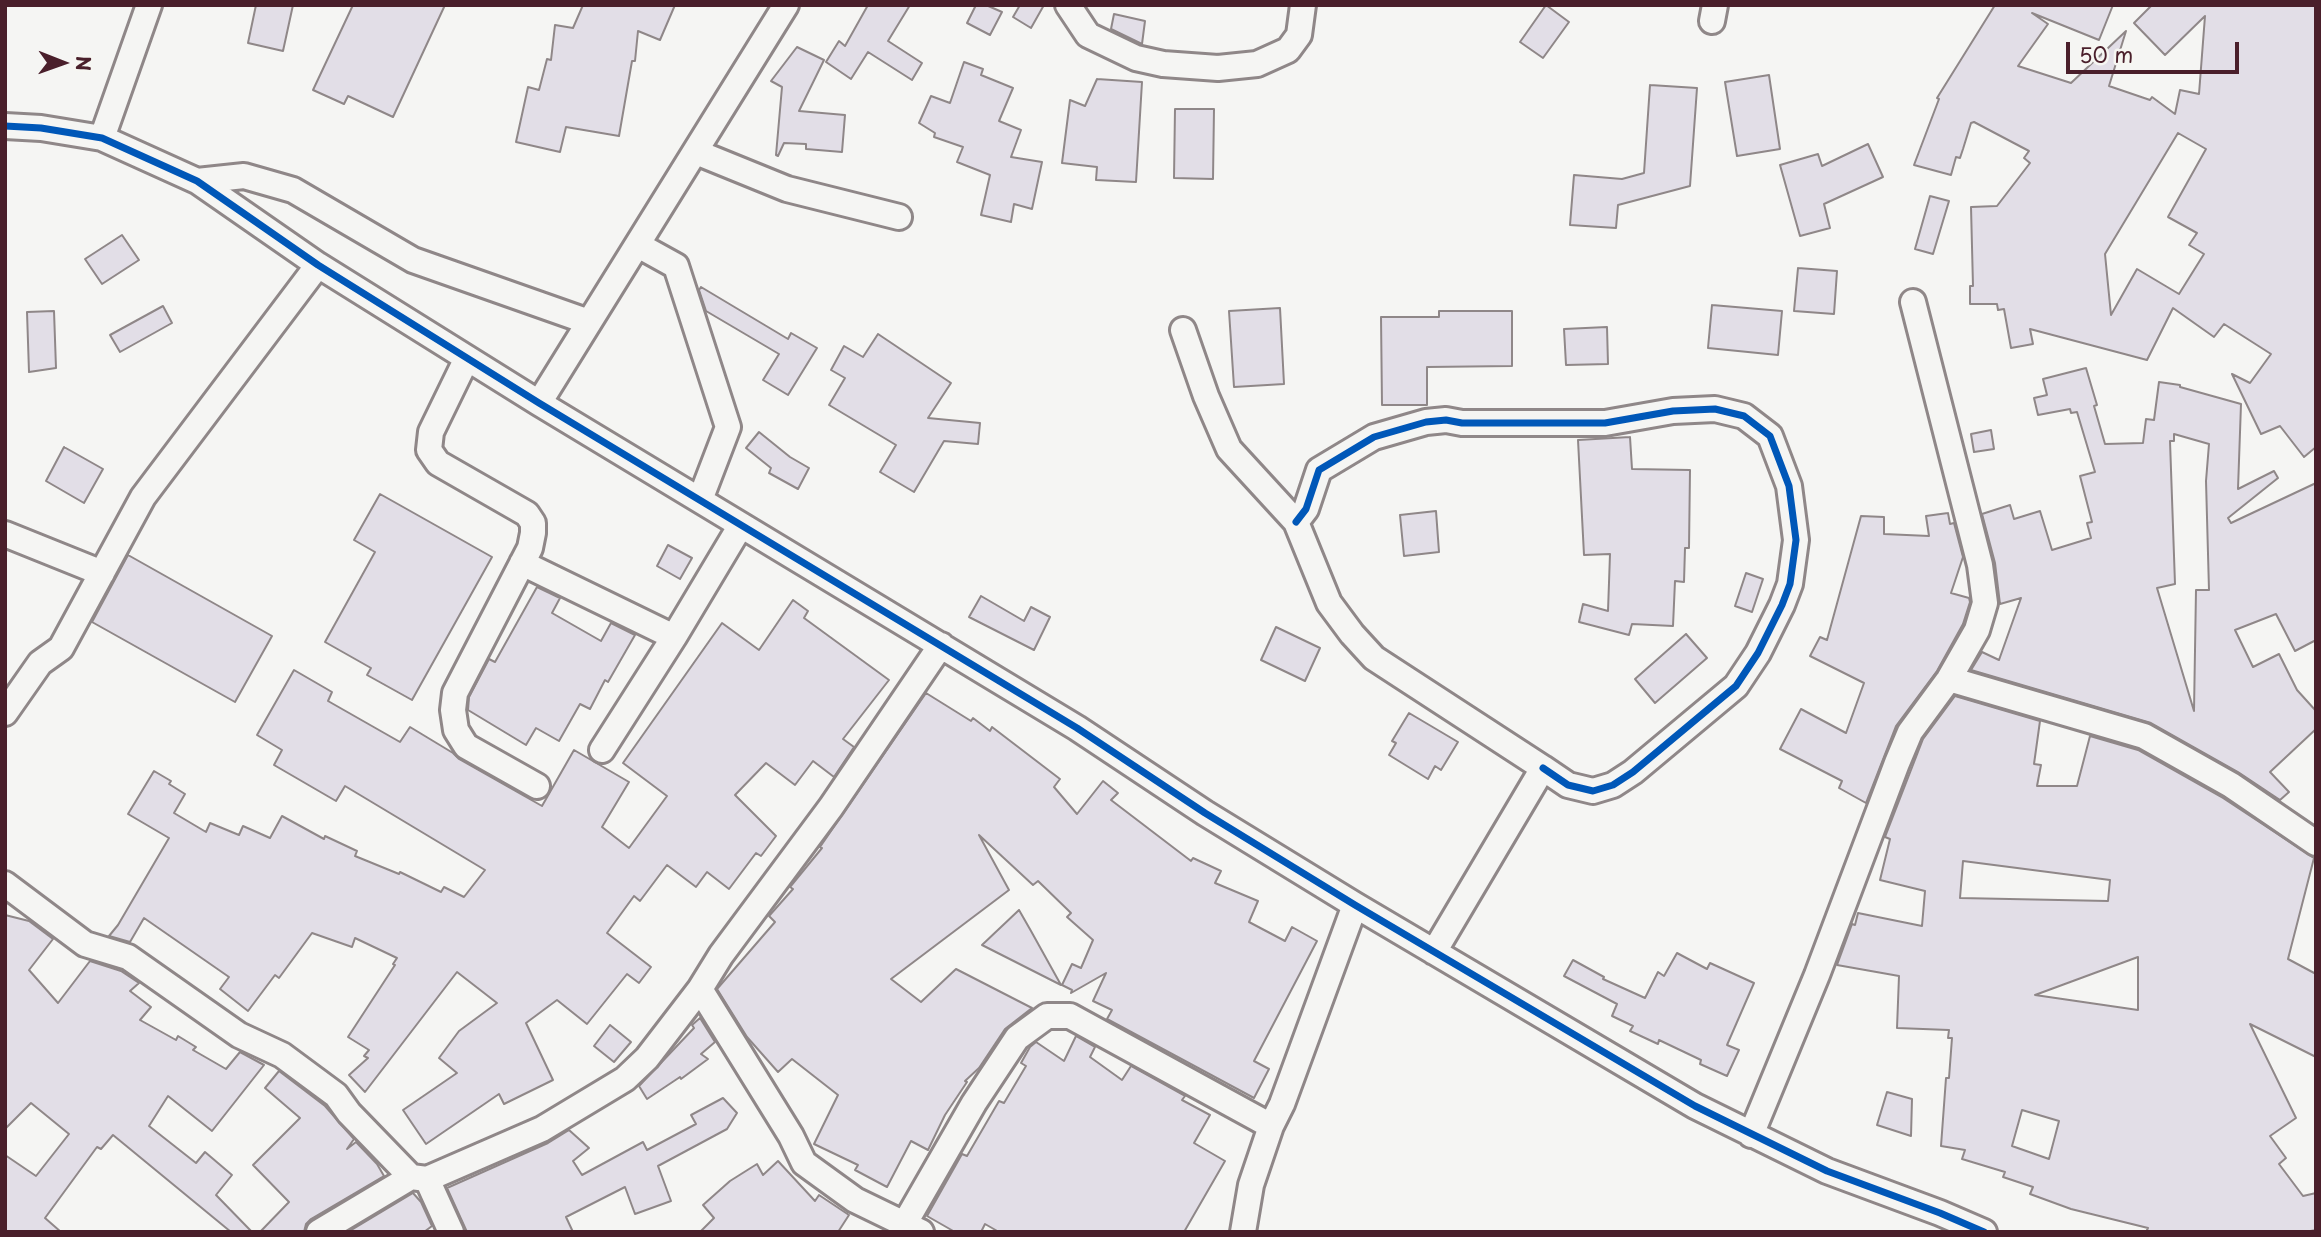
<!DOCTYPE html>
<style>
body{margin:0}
#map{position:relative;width:2321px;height:1237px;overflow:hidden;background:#f5f5f3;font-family:"Playpen Sans",sans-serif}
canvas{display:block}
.frame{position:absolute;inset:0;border:7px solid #4a1f2b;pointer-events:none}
.north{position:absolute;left:28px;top:28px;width:70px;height:70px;-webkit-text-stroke:5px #f6f6f2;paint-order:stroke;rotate:91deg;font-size:19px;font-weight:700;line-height:28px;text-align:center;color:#4a1f2b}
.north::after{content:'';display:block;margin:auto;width:24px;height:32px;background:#4a1f2b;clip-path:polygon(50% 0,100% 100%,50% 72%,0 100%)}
.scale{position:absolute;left:2066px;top:42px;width:173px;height:32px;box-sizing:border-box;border:4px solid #4a1f2b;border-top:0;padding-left:9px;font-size:21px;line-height:24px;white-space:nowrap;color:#4a1f2b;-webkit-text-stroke:5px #f6f6f2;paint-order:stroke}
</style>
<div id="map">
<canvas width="2321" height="1237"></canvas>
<div class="frame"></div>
<div class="north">N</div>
<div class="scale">50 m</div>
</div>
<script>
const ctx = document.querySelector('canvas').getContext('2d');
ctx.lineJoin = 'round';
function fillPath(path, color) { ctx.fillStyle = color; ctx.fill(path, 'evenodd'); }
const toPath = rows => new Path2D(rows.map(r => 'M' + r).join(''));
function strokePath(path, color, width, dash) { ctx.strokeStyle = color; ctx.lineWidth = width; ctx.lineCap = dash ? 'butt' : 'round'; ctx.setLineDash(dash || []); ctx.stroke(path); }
const building = toPath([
 [256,5,293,5,283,51,248,43,256,5],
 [353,5,445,5,393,117,348,96,344,104,313,90,353,5],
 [583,5,675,5,660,40,638,31,635,61,632,61,619,136,566,127,560,152,516,142,528,87,539,90,547,59,551,60,555,25,573,28,583,5],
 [868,5,910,5,888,41,922,63,912,80,868,52,851,79,826,62,839,41,845,46,868,5],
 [976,5,986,5,1002,12,990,35,967,23,976,5],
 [1020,5,1044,5,1031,28,1013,17,1020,5],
 [1546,5,1569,22,1543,58,1520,42,1546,5],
 [1995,5,2113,5,2099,40,2032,13,2048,24,2018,66,2071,83,2126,31,2109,86,2150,100,2152,97,2175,114,2180,90,2199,94,2205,16,2165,55,2134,23,2152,5,2316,6,2316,447,2304,457,2280,426,2261,434,2232,374,2250,383,2271,354,2224,324,2214,337,2173,308,2147,360,2030,329,2033,344,2011,348,2004,309,1998,310,1997,304,1970,304,1970,286,1973,286,1971,207,1997,206,2030,163,2024,158,2029,151,1974,122,1971,123,1963,149,1960,158,1956,157,1951,175,1914,165,1939,99,1937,98,1995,5],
 [2178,133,2206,149,2168,217,2197,233,2189,245,2204,254,2179,294,2137,269,2111,315,2105,254,2178,133],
 [1114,14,1145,21,1142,44,1111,29,1114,14],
 [797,47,824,60,799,111,845,115,842,152,806,149,806,144,784,143,778,156,776,155,782,87,771,81,797,47],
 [964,62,983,69,981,75,1013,88,999,121,1021,130,1011,157,1042,162,1032,209,1014,204,1011,222,981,215,990,175,957,162,963,147,934,137,935,133,919,123,931,96,950,103,964,62],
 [1769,75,1780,149,1737,156,1725,82,1769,75],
 [1097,79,1142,82,1136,182,1096,180,1097,167,1062,163,1070,100,1085,106,1097,79],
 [1650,85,1697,88,1690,186,1618,205,1616,228,1570,225,1574,175,1622,179,1644,173,1650,85],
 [1175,109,1214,109,1213,179,1174,178,1175,109],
 [1868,144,1883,177,1824,204,1830,228,1800,236,1780,165,1818,154,1822,166,1868,144],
 [1930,196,1949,201,1933,254,1915,249,1930,196],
 [122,235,139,260,102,284,85,259,122,235],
 [1798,268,1837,271,1834,314,1794,311,1798,268],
 [701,287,788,339,791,333,817,348,788,395,763,380,779,354,706,311,699,290,701,287],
 [1712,305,1782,311,1778,355,1708,348,1712,305],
 [163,306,172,323,120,352,110,335,163,306],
 [1280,308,1284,384,1234,387,1229,311,1280,308],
 [54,311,56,368,29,372,27,312,54,311],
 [1439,311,1512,311,1512,366,1427,367,1427,405,1382,405,1381,317,1439,317,1439,311],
 [1607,327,1608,364,1566,365,1564,329,1607,327],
 [878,334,951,383,928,418,980,423,978,444,944,441,914,492,880,472,896,445,829,405,845,378,831,370,844,346,863,357,878,334],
 [2086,368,2097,405,2094,406,2105,444,2143,443,2146,419,2154,420,2159,382,2180,385,2180,387,2241,404,2238,489,2274,471,2278,478,2228,518,2231,523,2316,483,2316,640,2295,651,2276,614,2235,630,2253,667,2279,654,2297,690,2316,711,2316,729,2270,772,2289,792,2280,800,2238,772,2151,723,1971,670,1982,652,1999,660,2021,598,2000,604,1995,563,1982,514,2010,505,2014,519,2040,511,2052,550,2091,538,2087,523,2092,522,2080,476,2095,472,2077,412,2071,413,2070,409,2038,415,2034,398,2047,395,2043,379,2086,368],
 [2174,434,2209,444,2206,481,2209,590,2196,590,2194,711,2157,588,2175,584,2170,441,2174,441,2174,434],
 [1991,430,1994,449,1974,452,1971,434,1991,430],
 [759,432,790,457,809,468,798,489,769,473,771,468,746,448,759,432],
 [1630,437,1632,469,1690,470,1689,548,1685,548,1684,582,1675,581,1673,626,1632,624,1629,635,1579,622,1583,604,1608,611,1610,554,1584,555,1578,440,1630,437],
 [64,447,103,469,84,503,46,481,64,447],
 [380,494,492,557,412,700,367,675,371,668,325,642,375,552,354,540,380,494],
 [1436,511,1439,552,1404,556,1400,515,1436,511],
 [1948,513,1950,524,1954,523,1963,557,1951,593,1969,598,1970,602,1963,624,1937,671,1896,726,1866,803,1839,788,1842,781,1780,749,1801,709,1846,733,1864,683,1810,656,1820,637,1827,640,1861,516,1884,517,1884,534,1929,536,1926,516,1948,513],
 [668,545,692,558,680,579,657,566,668,545],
 [128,555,272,636,235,702,92,622,128,555],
 [1746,573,1763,579,1752,612,1735,606,1746,573],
 [537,587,560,598,552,613,601,641,611,623,635,635,608,682,605,680,590,709,580,704,559,741,536,728,526,745,468,710,469,697,489,659,495,662,537,587],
 [981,596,1024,621,1031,607,1050,617,1034,650,969,617,981,596],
 [793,600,808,611,804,618,889,680,843,739,854,747,834,777,813,761,795,785,766,763,735,795,776,836,761,856,756,853,729,889,707,872,696,887,667,865,640,901,634,896,607,933,651,967,639,983,627,974,587,1024,557,1000,526,1023,553,1080,504,1104,499,1094,426,1144,403,1110,457,1073,439,1058,459,1031,497,1003,457,972,365,1092,349,1075,368,1058,364,1056,369,1050,348,1037,395,965,393,964,397,958,355,938,352,947,312,933,279,978,275,975,248,1011,220,989,229,977,144,918,130,942,109,936,118,925,169,838,128,814,154,771,171,781,169,784,185,794,174,813,206,832,210,823,239,835,243,826,270,838,282,816,324,839,325,836,357,851,355,856,399,874,400,872,441,892,444,887,464,897,485,870,345,786,336,801,274,765,282,750,257,735,294,670,332,692,328,701,400,742,410,727,453,753,459,759,542,806,574,750,629,782,602,827,629,848,667,796,623,763,722,623,759,650,793,600],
 [1276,627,1320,648,1305,681,1261,660,1276,627],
 [1686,634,1707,658,1655,703,1635,679,1686,634],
 [926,693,971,721,973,718,990,731,992,727,1060,779,1054,787,1077,814,1103,781,1118,793,1111,800,1191,861,1193,858,1221,871,1215,883,1258,901,1249,922,1285,941,1292,927,1317,941,1254,1061,1269,1069,1254,1098,1107,1019,1112,1010,1093,1001,1106,973,1071,993,1072,990,1062,985,1072,964,1081,968,1093,940,1067,917,1071,913,1038,881,1033,885,979,835,1009,890,891,979,921,1002,956,969,1032,1008,1005,1029,979,1068,965,1081,967,1082,945,1115,928,1150,911,1141,887,1187,855,1170,858,1165,814,1144,838,1095,792,1059,778,1072,747,1037,717,989,775,922,769,916,793,889,790,887,822,848,820,847,926,693],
 [1955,696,2040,721,2034,764,2041,765,2037,786,2077,786,2090,736,2138,750,2223,798,2314,858,2288,959,2316,974,2316,1057,2250,1024,2296,1118,2270,1136,2286,1158,2279,1164,2303,1196,2316,1193,2316,1230,2305,1232,2146,1232,2148,1228,2071,1209,2030,1194,2033,1187,2003,1177,2005,1172,1962,1159,1965,1150,1941,1146,1946,1078,1949,1078,1952,1038,1948,1038,1949,1030,1897,1028,1899,976,1837,965,1852,924,1855,925,1858,913,1922,926,1925,891,1880,880,1890,839,1885,837,1923,739,1955,696],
 [1963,861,2110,880,2108,901,1960,898,1963,861],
 [2138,957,2138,1010,2035,995,2138,957],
 [2022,1110,2059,1121,2049,1159,2012,1146,2022,1110],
 [1409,713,1458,742,1441,770,1435,766,1428,779,1389,755,1396,743,1392,741,1409,713],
 [1019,910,1031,931,1061,985,982,945,1019,910],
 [5,915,29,921,53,939,29,970,58,1003,90,961,121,971,139,983,130,991,151,1007,140,1020,176,1040,178,1036,196,1047,193,1050,226,1069,240,1052,264,1065,212,1131,168,1096,149,1126,196,1163,205,1152,232,1175,216,1195,252,1232,231,1232,113,1135,101,1149,97,1147,45,1218,61,1232,5,1232,5,1155,36,1176,69,1134,31,1103,5,1129,5,915],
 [1677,953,1707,969,1710,963,1754,983,1727,1045,1739,1050,1727,1076,1700,1064,1701,1060,1659,1040,1658,1044,1630,1031,1633,1026,1612,1016,1617,1004,1564,976,1573,960,1604,977,1603,979,1645,998,1658,972,1664,976,1677,953],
 [700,1018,715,1042,701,1054,708,1059,681,1079,680,1077,647,1099,639,1086,694,1028,692,1025,700,1018],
 [610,1025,631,1042,614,1062,594,1046,610,1025],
 [1076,1036,1095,1047,1090,1057,1122,1080,1131,1066,1185,1096,1182,1100,1210,1115,1194,1143,1225,1161,1184,1232,999,1232,985,1224,981,1232,955,1232,927,1216,962,1154,967,1156,999,1101,1004,1103,1026,1066,1021,1063,1030,1047,1036,1042,1064,1061,1076,1036],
 [279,1071,325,1106,354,1139,347,1149,356,1142,377,1164,384,1176,311,1219,306,1224,304,1232,260,1232,289,1202,253,1165,300,1118,265,1088,279,1071],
 [1887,1092,1912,1099,1911,1136,1877,1125,1887,1092],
 [723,1098,737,1113,727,1129,658,1166,671,1201,635,1214,625,1187,566,1217,573,1232,467,1232,447,1188,548,1143,569,1130,589,1148,573,1161,582,1175,643,1142,647,1150,696,1124,691,1115,723,1098],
 [778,1161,815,1201,819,1195,849,1215,838,1232,700,1232,714,1218,703,1205,730,1181,757,1164,763,1175,778,1161],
 [413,1193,421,1202,432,1226,424,1232,348,1232,413,1193]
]);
fillPath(building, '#e2dee7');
strokePath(building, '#8f8788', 2);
const minor = toPath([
 [1068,5,1088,35,1136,58,1163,64,1218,68,1257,64,1288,50,1299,35,1303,5],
 [1712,21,1715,5],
 [5,126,41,128,102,138,197,181,318,265,539,403,1077,728,1205,813,1355,905,1695,1106,1827,1171,1940,1213,1984,1232],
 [102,138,149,5],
 [696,152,787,189,899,217],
 [197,181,244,176,293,190,413,260,589,322],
 [638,245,676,266,728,427,700,500],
 [1183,330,1206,396,1229,449,1296,522,1329,603,1352,634,1374,658,1543,768,1434,952],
 [467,358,431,432,429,450,438,463,527,514,533,523,533,533,530,548,455,693,453,710,456,730,466,746,537,786],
 [539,403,786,5],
 [1296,522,1306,509,1319,470,1374,437,1426,422,1446,420,1462,423,1605,423,1673,411,1715,409,1744,416,1770,436,1789,486,1796,540,1790,584,1782,605,1758,653,1736,686,1633,772,1613,785,1593,791,1568,785,1543,768],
 [5,534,102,573],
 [522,563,674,637,741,525],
 [1949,679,2144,736,2231,785,2316,843],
 [5,713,40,663,61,648,143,497,318,265],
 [602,750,674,637],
 [5,884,85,944,128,957,239,1035,282,1055,336,1095,349,1113,411,1177],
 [700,989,791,1136,804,1163,855,1200,921,1232],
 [1751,1135,1817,975,1897,763,1910,732,1949,679,1977,630,1985,603,1980,565,1913,302],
 [427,1179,451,1232],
 [905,1223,974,1103,1017,1038,1047,1016,1070,1016,1271,1126],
 [319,1232,411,1177,427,1179,542,1129,625,1079,647,1058,700,989,721,955,831,807,941,645],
 [1243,1232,1251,1185,1271,1126,1282,1104,1355,905]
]);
strokePath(minor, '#8f8788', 30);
strokePath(minor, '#f5f5f3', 24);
strokePath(toPath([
 [5,126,41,128,102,138,197,181,318,265,539,403,1077,728,1205,813,1355,905,1695,1106,1827,1171,1940,1213,1984,1232],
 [1296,522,1306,509,1319,470,1374,437,1426,422,1446,420,1462,423,1605,423,1673,411,1715,409,1744,416,1770,436,1789,486,1796,540,1790,584,1782,605,1758,653,1736,686,1633,772,1613,785,1593,791,1568,785,1543,768]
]), '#0057b8', 7);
</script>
